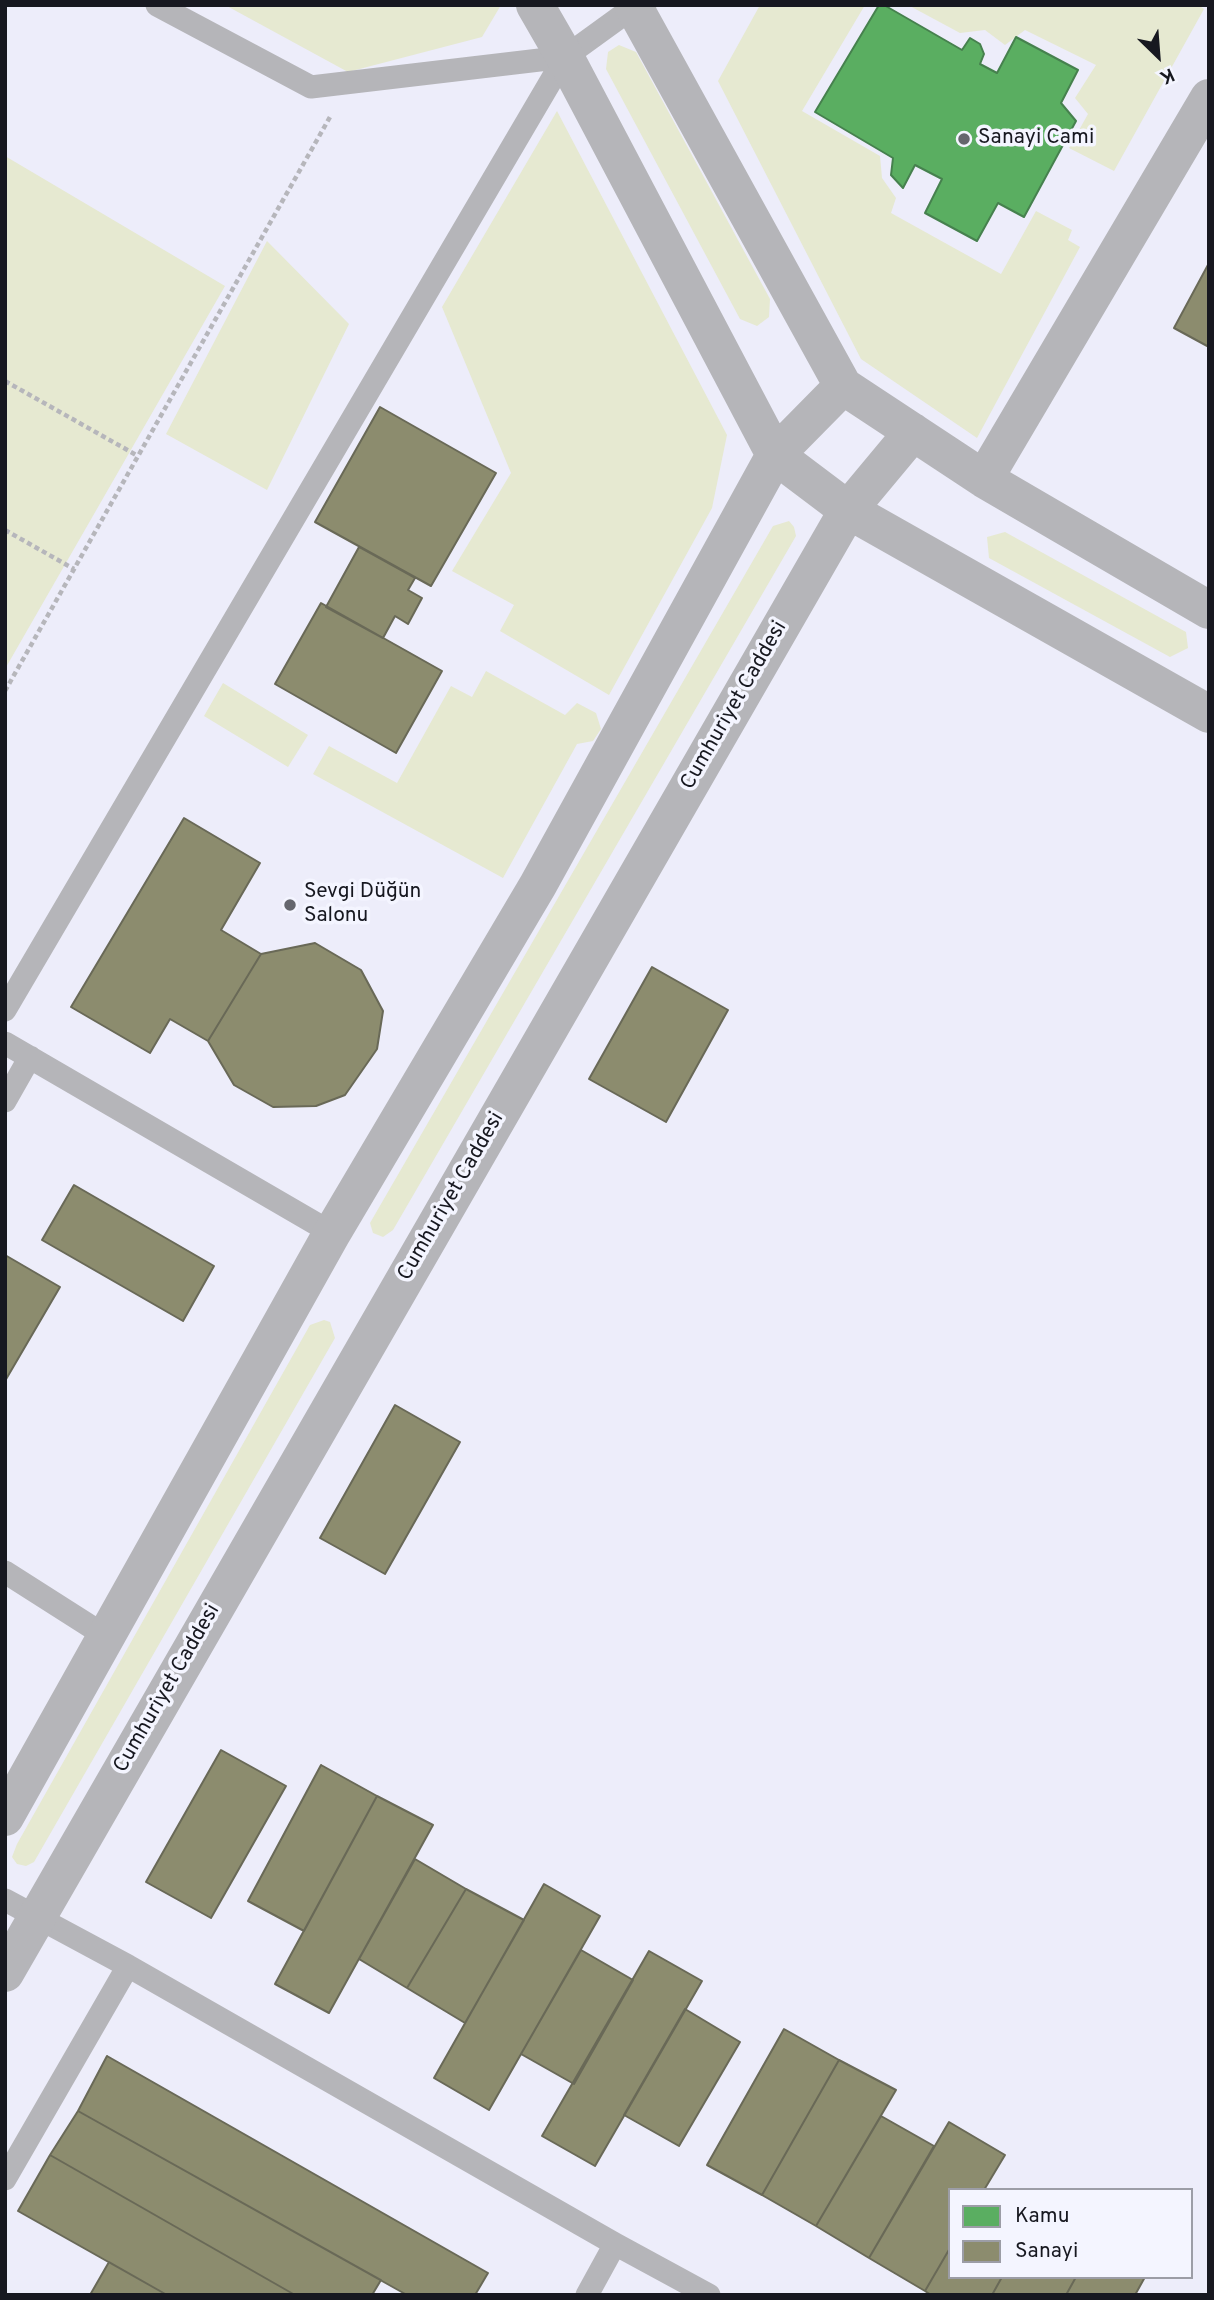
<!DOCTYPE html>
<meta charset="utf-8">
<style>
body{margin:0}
#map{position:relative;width:1214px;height:2300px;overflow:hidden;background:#f7f7fc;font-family:Overpass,sans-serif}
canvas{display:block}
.frame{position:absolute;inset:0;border:7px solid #171820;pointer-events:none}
.legend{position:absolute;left:948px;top:2188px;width:245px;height:91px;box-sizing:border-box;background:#f4f5ff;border:2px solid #9c9da6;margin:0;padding:9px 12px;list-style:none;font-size:21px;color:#171820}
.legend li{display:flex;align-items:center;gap:14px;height:35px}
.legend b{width:35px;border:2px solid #9c9da6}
.north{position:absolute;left:1123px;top:21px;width:70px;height:70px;-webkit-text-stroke:5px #f4f5ff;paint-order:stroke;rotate:155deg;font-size:19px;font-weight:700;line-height:28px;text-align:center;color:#171820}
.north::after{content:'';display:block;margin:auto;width:24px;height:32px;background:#171820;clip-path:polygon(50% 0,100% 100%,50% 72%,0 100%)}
</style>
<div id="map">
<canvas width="1214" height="2300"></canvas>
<div class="frame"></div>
<ul class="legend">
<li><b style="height:19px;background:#5aae61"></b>Kamu</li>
<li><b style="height:19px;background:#8c8c6e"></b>Sanayi</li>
</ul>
<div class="north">K</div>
</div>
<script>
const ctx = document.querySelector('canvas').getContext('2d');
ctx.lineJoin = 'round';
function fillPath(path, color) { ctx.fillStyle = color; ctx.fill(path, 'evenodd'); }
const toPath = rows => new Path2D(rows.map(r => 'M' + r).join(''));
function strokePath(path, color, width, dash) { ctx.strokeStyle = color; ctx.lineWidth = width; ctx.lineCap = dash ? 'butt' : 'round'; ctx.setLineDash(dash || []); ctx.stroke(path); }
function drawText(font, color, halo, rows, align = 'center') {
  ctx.font = font + ' Overpass,sans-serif'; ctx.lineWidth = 7; ctx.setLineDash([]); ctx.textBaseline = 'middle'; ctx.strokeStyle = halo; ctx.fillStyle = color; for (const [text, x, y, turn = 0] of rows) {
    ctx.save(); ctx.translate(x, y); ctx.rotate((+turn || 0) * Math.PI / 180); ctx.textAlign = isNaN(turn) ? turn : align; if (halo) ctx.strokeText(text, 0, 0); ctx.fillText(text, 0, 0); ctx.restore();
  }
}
fillPath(toPath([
 [5,5,1209,5,1209,2295,5,2295],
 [950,2190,1191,2190,1191,2277,950,2277]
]), '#ededfa');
fillPath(toPath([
 [225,5,501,5,482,37,348,72],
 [760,5,865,5,802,111,880,156,882,178,896,198,891,213,1001,274,1036,211,1072,230,1068,240,1080,247,977,438,861,359,718,81],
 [908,5,1198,5,1204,9,1114,171,1069,148,1088,114,1075,98,1096,65,1025,30,1005,45,985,30,960,33],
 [619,45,636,52,770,299,769,317,757,326,740,319,606,69,608,52],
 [557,111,727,435,712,508,609,695,500,631,514,605,452,571,511,473,442,307],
 [5,156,225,286,5,669],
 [267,241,349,324,267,490,166,434],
 [789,521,794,527,796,536,393,1230,383,1237,373,1233,370,1223,773,526],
 [1005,532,1186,632,1188,648,1170,657,989,558,987,537],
 [486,671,565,715,577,703,596,713,601,729,593,741,577,744,503,878,313,774,329,746,397,783,451,686,472,697],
 [223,683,308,735,288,767,204,716],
 [324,1320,330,1322,335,1338,34,1862,26,1866,17,1864,12,1857,17,1844,310,1325]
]), '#e6e9d1');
const public = toPath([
 [879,5,884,5,962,50,970,38,980,44,984,54,980,64,997,73,1016,37,1078,70,1061,103,1076,121,1024,217,998,203,977,241,925,213,942,179,915,165,903,188,891,175,893,158,815,112,879,5]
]);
fillPath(public, '#5aae61');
strokePath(public, '#46814e', 2);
const industry = toPath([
 [1209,263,1209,347,1174,328,1209,263],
 [380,407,496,473,431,586,315,522,380,407],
 [359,547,415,578,408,590,422,598,408,624,395,616,383,638,326,607,359,547],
 [321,603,442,671,396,753,275,684,321,603],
 [184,818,260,863,221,930,261,954,208,1041,170,1019,150,1053,71,1007,184,818],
 [315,943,361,970,383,1011,377,1049,345,1095,316,1106,273,1107,234,1085,208,1041,261,954,315,943],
 [652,967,728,1010,666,1122,589,1079,652,967],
 [74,1185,214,1266,183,1321,42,1240,74,1185],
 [5,1255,60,1287,5,1381,5,1255],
 [395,1405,460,1442,385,1574,320,1538,395,1405],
 [221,1750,286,1786,211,1918,146,1882,221,1750],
 [321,1765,377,1796,304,1931,248,1901,321,1765],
 [377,1796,433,1825,329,2013,275,1984,377,1796],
 [415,1859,466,1889,407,1988,359,1959,415,1859],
 [544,1884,600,1916,489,2110,434,2078,544,1884],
 [466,1889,524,1920,465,2023,407,1988,466,1889],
 [581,1950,633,1980,574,2084,521,2054,581,1950],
 [649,1951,702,1981,595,2166,542,2136,649,1951],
 [685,2009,740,2042,679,2146,624,2115,685,2009],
 [784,2029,839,2060,762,2195,707,2165,784,2029],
 [107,2056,488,2273,475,2295,407,2295,78,2111,107,2056],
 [839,2060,896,2090,816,2226,762,2195,839,2060],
 [78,2111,381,2280,372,2295,295,2295,50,2155,78,2111],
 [881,2116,934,2146,869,2258,816,2226,881,2116],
 [949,2122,1005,2155,984,2190,950,2190,950,2248,925,2291,869,2258,949,2122],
 [50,2155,295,2295,167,2295,18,2211,50,2155],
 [950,2248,950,2277,1002,2277,992,2295,931,2295,925,2291,950,2248],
 [109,2262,167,2295,90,2295,109,2262],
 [1002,2277,1076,2277,1066,2295,992,2295,1002,2277],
 [1076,2277,1145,2277,1135,2295,1066,2295,1076,2277]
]);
fillPath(industry, '#8c8c6e');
strokePath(industry, '#696957', 2);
strokePath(toPath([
 [5,381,138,456],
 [5,530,74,569],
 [5,691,330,117]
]), '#b6b6bb', 4.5, [5, 3.5]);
strokePath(toPath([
 [157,5,311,87,565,57],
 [5,1010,565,57,634,7,645,5],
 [5,1043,332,1233],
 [5,1101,30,1057],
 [5,1572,107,1637],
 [5,1900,128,1966,615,2244,709,2295],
 [5,2179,128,1966],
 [587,2295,615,2244]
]), '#b5b5b9', 23);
strokePath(toPath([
 [535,5,565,57,775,455,848,510,1209,714],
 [634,7,843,386,984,479,1209,610],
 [984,479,1209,98],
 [5,1817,332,1233,538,885,775,455,843,386],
 [5,1973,848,510,913,432]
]), '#b5b5b9', 38);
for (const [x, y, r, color] of [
 [964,139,7,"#65666d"],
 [290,905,7,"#65666d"]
]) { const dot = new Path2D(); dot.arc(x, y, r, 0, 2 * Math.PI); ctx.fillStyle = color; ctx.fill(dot); strokePath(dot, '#f4f5ff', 2.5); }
drawText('21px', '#171820', '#f4f5ff', [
 ["Sanayi Cami",978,139],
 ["Sevgi Düğün",304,893],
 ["Salonu",304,917]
], 'left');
drawText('21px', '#171820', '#f4f5ff', [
 ["Cumhuriyet Caddesi",735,706,-60],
 ["Cumhuriyet Caddesi",452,1197,-60],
 ["Cumhuriyet Caddesi",168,1689,-60]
]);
</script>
